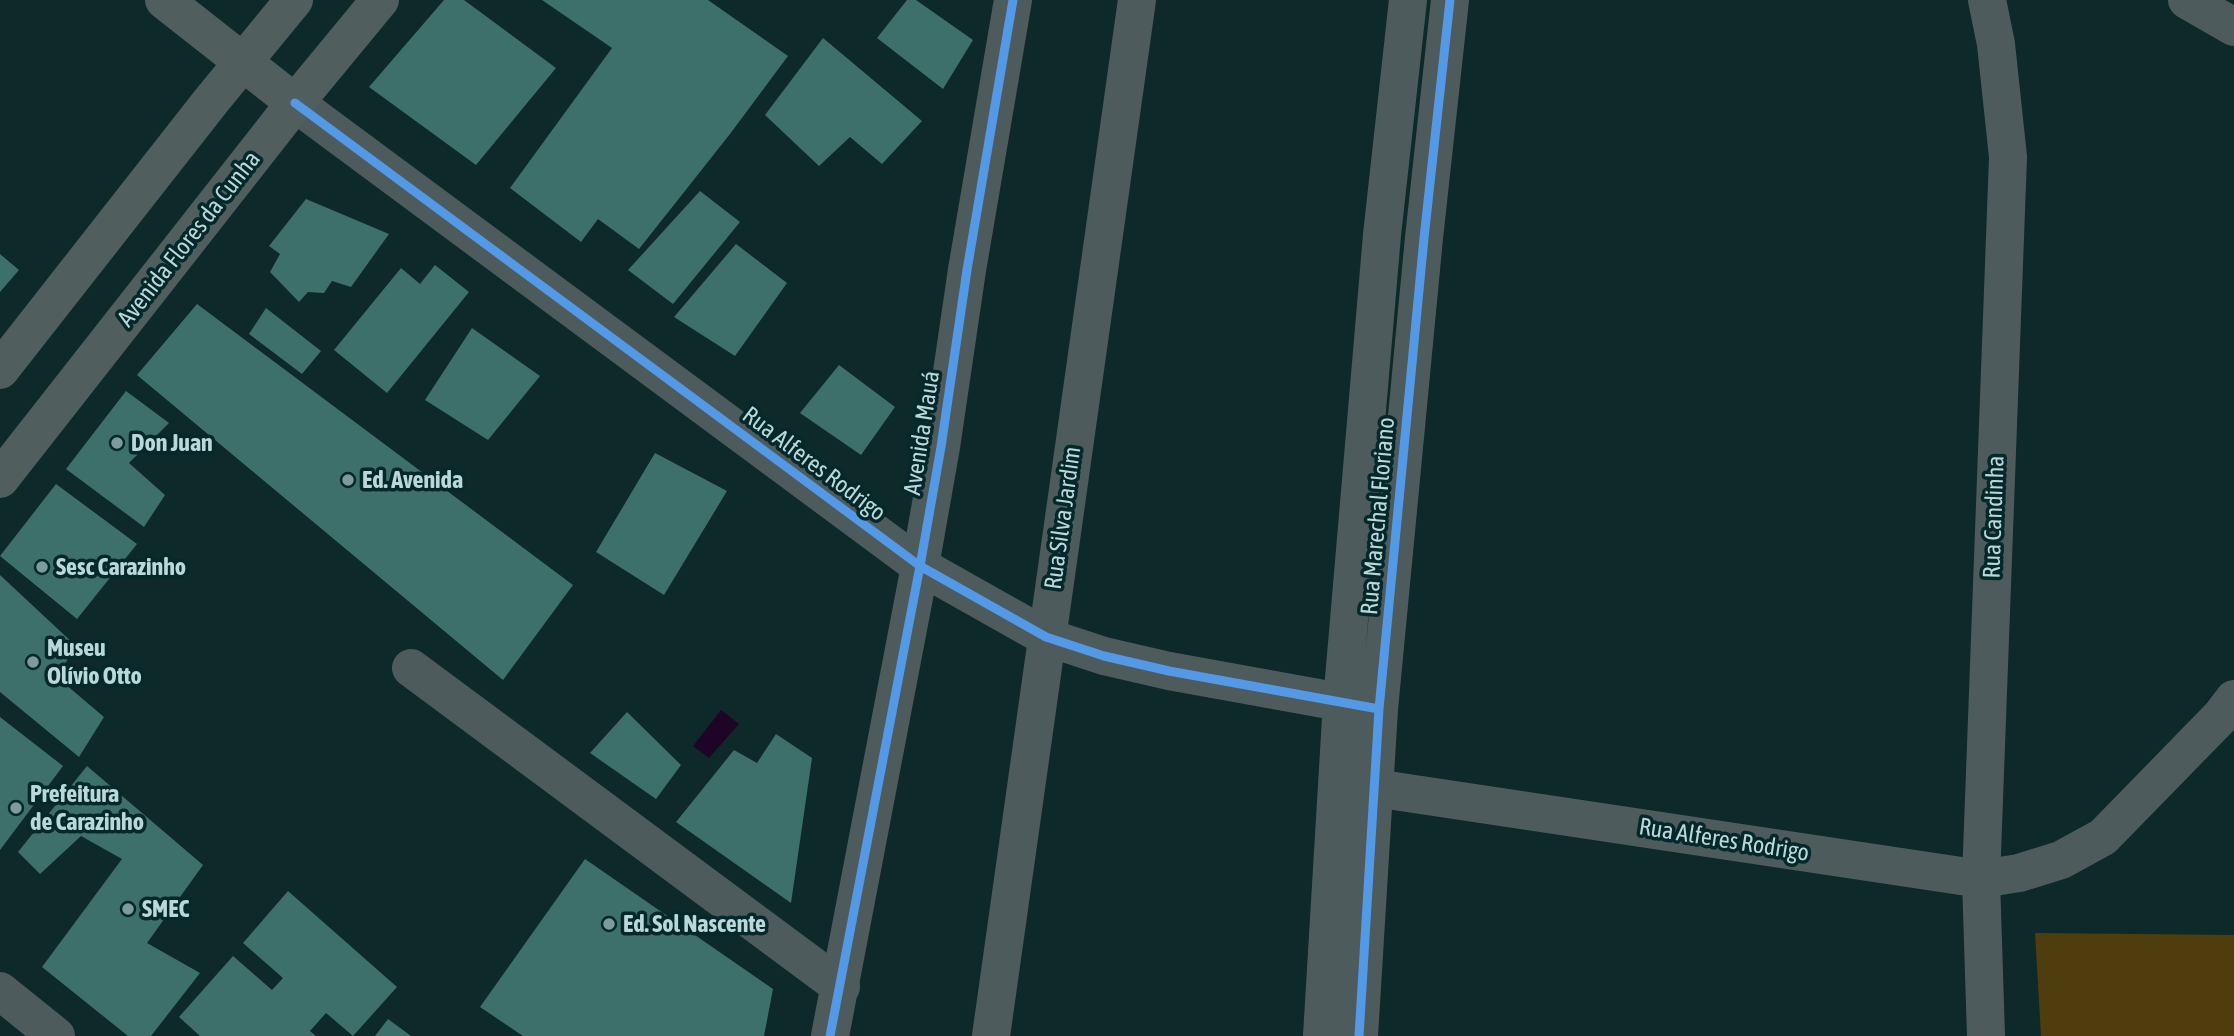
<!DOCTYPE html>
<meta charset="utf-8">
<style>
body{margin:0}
canvas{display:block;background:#0d292a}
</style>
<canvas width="2234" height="1036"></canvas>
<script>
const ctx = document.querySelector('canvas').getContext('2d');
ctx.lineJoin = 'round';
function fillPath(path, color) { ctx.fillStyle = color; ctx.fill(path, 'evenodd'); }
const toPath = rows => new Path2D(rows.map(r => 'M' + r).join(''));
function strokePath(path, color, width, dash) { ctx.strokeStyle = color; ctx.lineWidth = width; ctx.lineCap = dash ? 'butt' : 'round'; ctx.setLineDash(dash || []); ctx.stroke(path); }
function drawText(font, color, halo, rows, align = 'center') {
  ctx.font = font + ' "Asap Condensed",sans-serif'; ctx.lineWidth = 7; ctx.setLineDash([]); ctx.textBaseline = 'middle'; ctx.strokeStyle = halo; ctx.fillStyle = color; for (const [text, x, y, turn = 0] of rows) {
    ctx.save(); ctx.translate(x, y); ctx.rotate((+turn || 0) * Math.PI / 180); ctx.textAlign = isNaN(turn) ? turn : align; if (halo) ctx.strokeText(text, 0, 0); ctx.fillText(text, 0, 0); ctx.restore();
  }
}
fillPath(toPath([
 [2035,933,2234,935,2234,1036,2041,1036]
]), '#503d0d');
fillPath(toPath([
 [721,710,739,724,709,758,693,746]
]), '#1e0427');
fillPath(toPath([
 [444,0,464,0,556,68,476,165,369,87],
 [542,0,708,0,788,56,730,134,639,249,598,219,581,242,510,188,612,48],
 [907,0,916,0,973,40,943,89,877,38],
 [823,38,922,121,882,164,850,137,819,166,765,115],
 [700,191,740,222,673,304,628,270],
 [306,199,389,234,351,287,332,281,324,293,308,292,299,302,270,272,280,254,269,246],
 [736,244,787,283,735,356,674,317],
 [0,254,19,270,0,292],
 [435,265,469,292,387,393,334,350,401,268,420,284],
 [197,304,573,585,503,680,137,375],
 [266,308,321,351,302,374,249,334],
 [472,328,540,376,488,440,425,400],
 [839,365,895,407,861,455,800,413],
 [126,391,169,423,129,463,165,495,144,527,66,469],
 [655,453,727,491,664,595,596,552],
 [56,484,137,544,77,619,0,556],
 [0,575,75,645,58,678,104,717,79,757,0,692],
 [627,712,681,765,656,799,590,753],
 [0,717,63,766,0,850],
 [776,734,812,758,791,903,676,822,734,750,757,763],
 [87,766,203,865,147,943,200,973,151,1036,128,1036,42,967,122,859,81,836,40,874,18,852],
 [585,859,773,989,764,1036,523,1036,480,1007],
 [288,891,397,987,353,1036,326,1013,310,1031,316,1036,200,1036,179,1017,233,956,272,990,283,978,243,943],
 [388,1019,411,1036,375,1036]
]), '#3d6f6b');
strokePath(toPath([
 [2187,0,2234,27],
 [411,668,841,987],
 [1341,783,1981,879,2019,873,2061,860,2103,837,2221,716,2234,699],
 [991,1036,1137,0],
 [1986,1036,1981,879,2008,157,1996,44,1987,0]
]), '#4e5b5c', 38);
strokePath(toPath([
 [295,103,920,566,1046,637,1104,656,1169,671,1379,709],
 [0,991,56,1036],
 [830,1036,920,566,941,447,967,270,1013,0],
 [1322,1036,1342,702,1382,235,1408,0],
 [1359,1036,1379,709,1424,238,1450,0]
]), '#4e5b5c', 38);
strokePath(toPath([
 [164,0,295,103],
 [0,370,211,101,294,0],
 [0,479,295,103,380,0]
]), '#505e5e', 38);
strokePath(toPath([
 [295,103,920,566,1046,637,1104,656,1169,671,1379,709],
 [830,1036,920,566,941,447,967,270,1013,0],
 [1359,1036,1379,709,1424,238,1450,0]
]), '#5399e6', 9);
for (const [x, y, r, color] of [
 [117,443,7,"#7d9b9c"],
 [348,480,7,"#7d9b9c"],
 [42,567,7,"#7d9b9c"],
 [33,662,7,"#7d9b9c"],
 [16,808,7,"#7d9b9c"],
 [128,909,7,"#7d9b9c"],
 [609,924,7,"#7d9b9c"]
]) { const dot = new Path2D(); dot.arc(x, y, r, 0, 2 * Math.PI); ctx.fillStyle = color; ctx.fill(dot); strokePath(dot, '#05282a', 2.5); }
drawText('24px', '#bad8da', '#05282a', [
 ["Avenida Flores da Cunha",189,239,-52],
 ["Avenida Mauá",922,433,-81],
 ["Rua Alferes Rodrigo",814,464,37],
 ["Rua Marechal Floriano",1378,516,-85],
 ["Rua Candinha",1994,517,-88],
 ["Rua Silva Jardim",1063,518,-82],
 ["Rua Alferes Rodrigo",1724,840,9]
]);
drawText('bold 24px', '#bad8da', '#05282a', [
 ["Don Juan",131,443],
 ["Ed. Avenida",362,480],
 ["Sesc Carazinho",56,567],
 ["Museu",47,648],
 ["Olívio Otto",47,676],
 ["Prefeitura",30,794],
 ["de Carazinho",30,822],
 ["SMEC",142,909],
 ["Ed. Sol Nascente",623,924]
], 'left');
</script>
